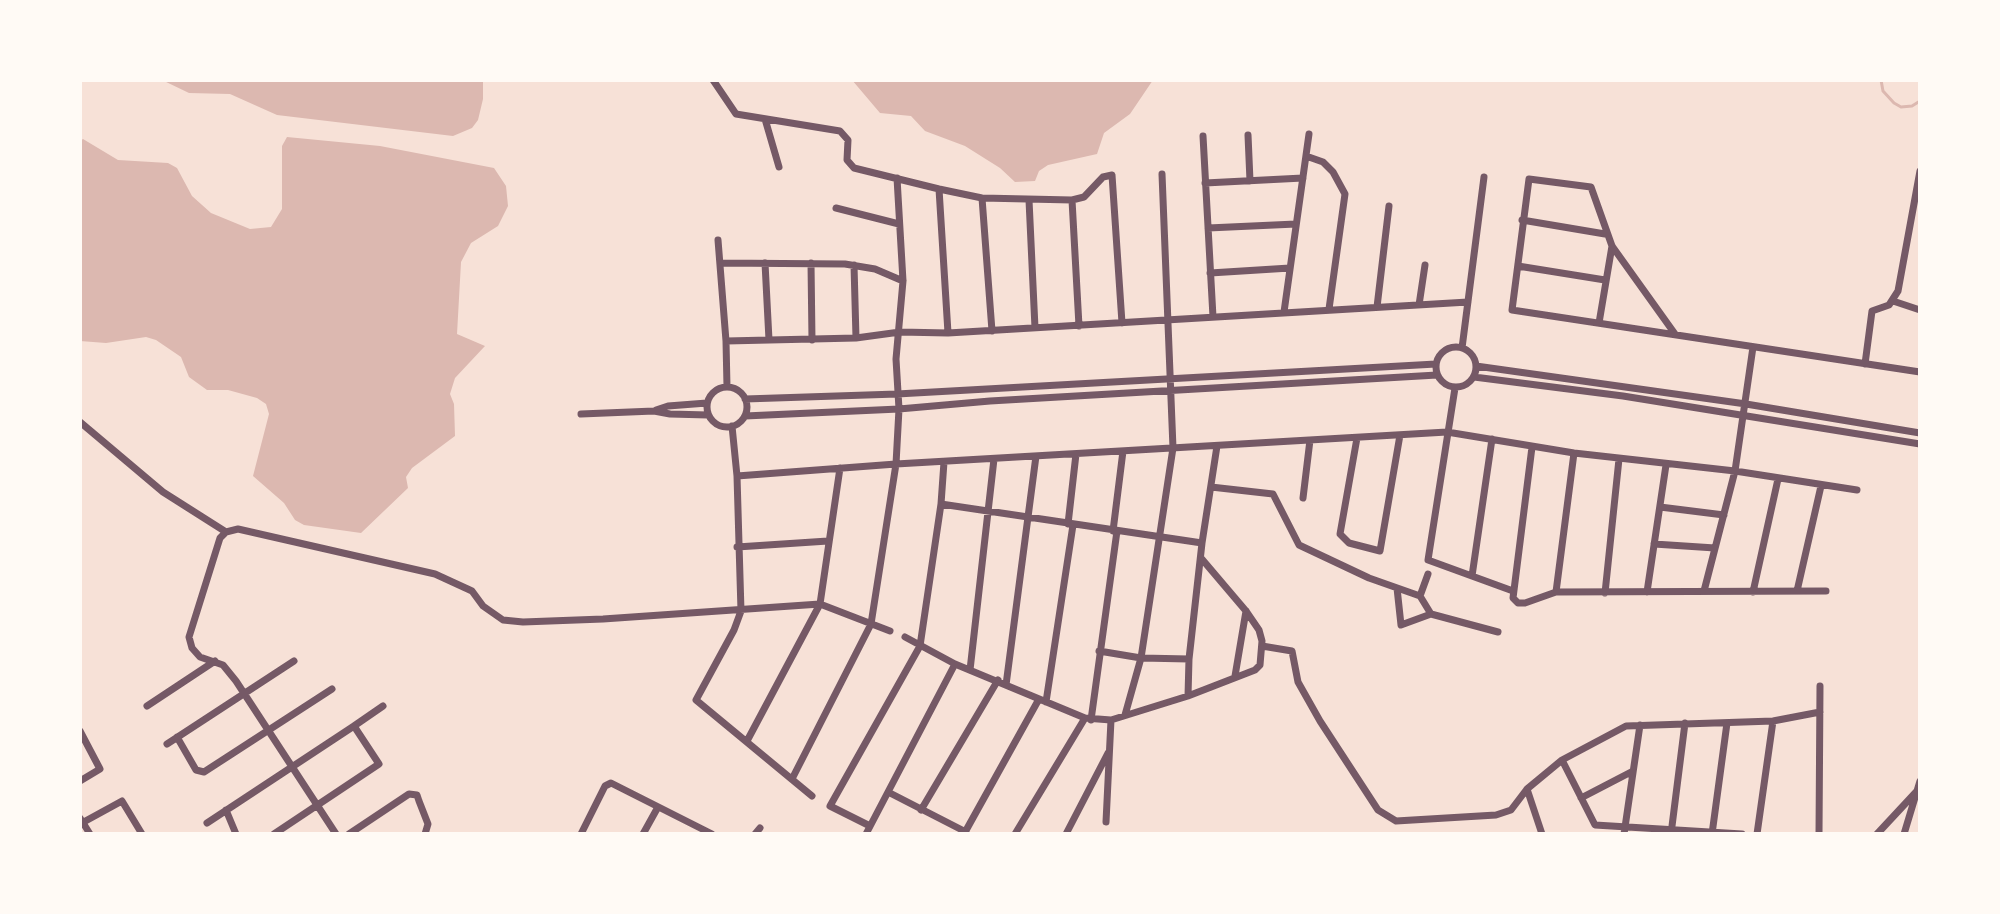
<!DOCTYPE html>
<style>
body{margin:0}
#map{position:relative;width:2000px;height:914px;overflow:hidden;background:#f7e1d7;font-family:Poppins,sans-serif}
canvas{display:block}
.frame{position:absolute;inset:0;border:82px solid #fffaf5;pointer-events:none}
</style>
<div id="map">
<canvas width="2000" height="914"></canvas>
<div class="frame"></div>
</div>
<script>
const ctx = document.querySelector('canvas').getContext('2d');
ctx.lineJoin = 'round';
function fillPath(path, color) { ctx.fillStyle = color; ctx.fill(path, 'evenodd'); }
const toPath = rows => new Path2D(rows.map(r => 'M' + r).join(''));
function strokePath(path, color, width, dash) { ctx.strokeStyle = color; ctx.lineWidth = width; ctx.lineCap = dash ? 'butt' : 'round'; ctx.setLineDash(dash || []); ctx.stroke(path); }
fillPath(toPath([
 [162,80,483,80,483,99,478,120,472,128,453,136,277,115,230,94,189,93],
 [852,80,1153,80,1130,114,1104,133,1097,154,1048,165,1039,171,1035,181,1015,182,1000,168,965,146,925,131,911,116,880,113],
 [287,137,380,146,494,168,506,186,508,206,498,226,471,243,461,262,457,334,485,346,455,378,450,394,454,404,455,436,412,468,406,477,408,488,361,533,304,525,295,520,284,503,253,476,269,414,266,404,257,398,228,390,207,390,189,377,181,357,156,340,146,337,106,343,80,341,80,141,83,139,118,160,168,163,177,168,192,196,211,213,250,229,271,227,282,209,282,146]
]), '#dcb8b0');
strokePath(toPath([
 [1881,80,1883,91,1894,103,1901,107,1912,106,1920,101]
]), '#dcb8b0', 3);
strokePath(toPath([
 [713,80,736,114,840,131,848,140,847,160,854,168,939,189,982,198,1072,200,1084,197,1103,177,1112,175,1122,323],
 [765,119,779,167],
 [1248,135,1250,181],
 [1203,136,1213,317],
 [1306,156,1323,162,1333,172,1345,194,1329,309],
 [1205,183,1303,178],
 [939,189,948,333],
 [982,198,992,331],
 [1029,200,1035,328],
 [1072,200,1079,326],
 [836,208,899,224],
 [1522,220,1605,234],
 [1208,228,1296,224],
 [718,240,726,341],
 [720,263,845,264,875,269,903,281],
 [765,263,769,340],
 [811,263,812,340],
 [854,265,856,338],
 [1518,266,1605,280],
 [1210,273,1290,268],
 [1893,301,1920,310],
 [1419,305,1425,265],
 [1377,307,1389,206],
 [1284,312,1309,134],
 [1599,323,1612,246],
 [1675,334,1612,246,1591,187,1529,179,1512,310,1920,372],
 '1436 367a20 20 0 1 1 40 0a20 20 0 1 1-40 0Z',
 [1462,348,1484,177],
 [1865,364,1872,311,1889,305,1898,291,1920,171],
 [1476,366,1746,404,1920,433],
 [1474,377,1623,396,1920,444],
 [727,387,726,341,856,338,900,332,948,333,1468,302],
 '707 407a20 20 0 1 1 40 0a20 20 0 1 1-40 0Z',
 [1455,388,1428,560,1513,591],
 [745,399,897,394,1436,364],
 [656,410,668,406,707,403],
 [581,414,654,411,670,414,708,415],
 [745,416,899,409,990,401,1437,375],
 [80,422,163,492,226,532],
 [732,426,737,476,741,611,734,630,696,700,812,796],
 [1357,438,1340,534,1349,543,1380,551,1400,435],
 [1532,447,1513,598,1518,603,1525,603,1556,592],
 [1574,453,1556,592,1826,591],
 [737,476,896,464,1447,432,1574,453,1735,471,1857,490],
 [1211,487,1273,494,1299,545,1369,578,1420,596,1431,614,1498,632],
 [1303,498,1310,440],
 [941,504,1202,543],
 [1660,507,1724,515],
 [1068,524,1076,454],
 [1113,531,1123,451],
 [1654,544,1715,548],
 [737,547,828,541],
 [1472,576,1492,439],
 [1397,588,1401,625,1431,614],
 [1704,591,1735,471,1753,347],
 [1797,591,1821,486],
 [1647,592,1666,465],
 [1753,592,1778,479],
 [1605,593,1619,459],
 [1420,596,1428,574],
 [905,637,955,664,1085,718,1111,720,1188,696,1255,670,1260,665,1262,641,1259,630,1246,611,1201,558],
 [1262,646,1292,651,1298,682,1320,721,1378,810,1396,821,1496,815,1511,810,1527,789,1562,760,1626,726,1773,721,1820,712],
 [1099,651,1141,658,1173,448,1162,174],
 [970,670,994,459],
 [1235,676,1246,611],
 [1006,685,1036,456],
 [1188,696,1189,659,1202,543,1217,446],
 [1046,702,1073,525],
 [147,706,215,661],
 [1125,715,1141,658,1189,659],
 [1091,720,1117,531],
 [354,726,383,706],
 [80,731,100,769,80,781],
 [177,737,196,770,204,772,332,689],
 [747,741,820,604,840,468],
 [167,744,294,661],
 [1562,760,1595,825,1742,834],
 [792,779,871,624,896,464,899,409,896,359,903,281,897,178],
 [1527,789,1542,834],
 [888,792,966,832],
 [1581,798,1633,771],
 [226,810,236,834],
 [921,810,998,680],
 [80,818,90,834],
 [1106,822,1111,720],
 [207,823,354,726,379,764,274,834],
 [80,824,122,801,142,834],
 [870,826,830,806,920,646,941,504,944,462],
 [336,834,236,681,223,665,200,657,192,648,189,637,220,538,226,532,238,529,435,574,472,591,483,606,503,620,523,622,603,619,820,604,890,631],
 [349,834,409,794,417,795,419,801,428,824,425,834],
 [581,834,605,786,611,783,712,834],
 [643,834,658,807],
 [755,834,760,828],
 [866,834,955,664],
 [964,834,1039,699],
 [1015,834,1085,718],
 [1066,834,1108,753],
 [1624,834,1640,725],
 [1671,834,1685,723],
 [1712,834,1727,723],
 [1757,834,1773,721],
 [1819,834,1820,686],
 [1877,834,1917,791],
 [1904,834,1920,781]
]), '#755966', 7);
</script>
